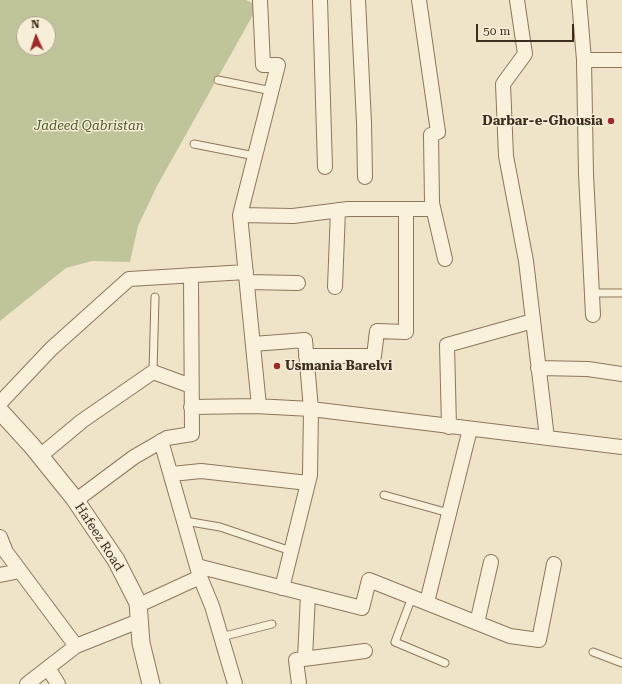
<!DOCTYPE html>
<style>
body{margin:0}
#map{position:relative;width:622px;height:684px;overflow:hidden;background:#f0e4c8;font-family:"Roboto Serif",serif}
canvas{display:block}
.north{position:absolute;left:16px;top:16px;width:40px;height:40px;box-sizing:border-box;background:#f7eed8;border:1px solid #ada18e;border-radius:50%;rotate:357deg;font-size:11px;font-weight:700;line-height:16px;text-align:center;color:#3d2e20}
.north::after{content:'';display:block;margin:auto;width:14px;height:18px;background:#9e2a2b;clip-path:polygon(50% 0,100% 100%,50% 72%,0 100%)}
.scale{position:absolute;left:476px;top:24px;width:98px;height:18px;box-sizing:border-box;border:2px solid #3d2e20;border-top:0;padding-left:5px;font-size:12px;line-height:14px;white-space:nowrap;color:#3d2e20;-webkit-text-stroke:3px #f7eed8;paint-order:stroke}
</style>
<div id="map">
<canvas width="622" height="684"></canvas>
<div class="north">N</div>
<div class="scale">50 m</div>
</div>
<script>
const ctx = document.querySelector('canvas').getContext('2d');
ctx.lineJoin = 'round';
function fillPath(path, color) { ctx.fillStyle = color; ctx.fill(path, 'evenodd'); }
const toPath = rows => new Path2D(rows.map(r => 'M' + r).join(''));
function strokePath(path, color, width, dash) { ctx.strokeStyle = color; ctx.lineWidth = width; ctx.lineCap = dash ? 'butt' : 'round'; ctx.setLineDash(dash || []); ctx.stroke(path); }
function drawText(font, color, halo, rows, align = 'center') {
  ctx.font = font + ' "Roboto Serif",serif'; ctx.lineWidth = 3; ctx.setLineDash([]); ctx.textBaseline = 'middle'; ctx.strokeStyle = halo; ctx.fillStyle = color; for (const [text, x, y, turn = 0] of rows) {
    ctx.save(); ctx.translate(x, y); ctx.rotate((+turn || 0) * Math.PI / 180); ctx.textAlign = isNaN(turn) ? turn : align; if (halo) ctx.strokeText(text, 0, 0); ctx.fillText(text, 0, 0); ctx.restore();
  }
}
fillPath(toPath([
 [0,0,246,0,258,6,157,186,138,226,130,262,92,261,66,268,0,321],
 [24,24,48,24,48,48,24,48]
]), '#bfc49a');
const service = toPath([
 [218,80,272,91],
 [194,144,255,156],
 [592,293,622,293],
 [153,372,155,297],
 [384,495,449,513],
 [185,521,220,527,291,551],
 [412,597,395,642,445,663],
 [221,637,272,624],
 [593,652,622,663]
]);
const minor = toPath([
 [320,0,325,167],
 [358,0,364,122,365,177],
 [419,0,438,132,431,135,432,203,445,259],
 [517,0,525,54,503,84,506,156,526,261,547,438],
 [579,0,584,60,586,174,593,315],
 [584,60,622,60],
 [240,215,293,216,348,209,433,209],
 [247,282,298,283],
 [335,287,338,210],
 [253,344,305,340,311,409,310,475,282,588],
 [306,356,374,356,377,331,406,332,406,209],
 [538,368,588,369,622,374],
 [0,403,51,349,129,279,246,272],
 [259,406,240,215,278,65,263,65,260,0],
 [191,407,255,406,311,409,622,447],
 [449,427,447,345,533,321],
 [161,441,200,577,212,606,235,684],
 [40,456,82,421,153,372,191,386],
 [172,474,201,471,308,483],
 [75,501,134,457,167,438,192,434,191,275],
 [0,537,6,552,76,646,139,621],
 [197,566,362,608,369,580,510,636,539,640,554,564],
 [0,575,20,571],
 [427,602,470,429],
 [139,605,200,577],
 [477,623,491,562],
 [305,659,308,594],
 [48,668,58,684],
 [27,684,76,646],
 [299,684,296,660,365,651]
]);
const tertiary = toPath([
 [0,411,32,446,74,498,116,560,138,603,141,643,151,684]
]);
strokePath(service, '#8d765c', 9);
strokePath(minor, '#8d765c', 16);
strokePath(tertiary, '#8d765c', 19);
strokePath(service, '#faf1dc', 7);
strokePath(minor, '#faf1dc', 14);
strokePath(tertiary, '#faf1dc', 17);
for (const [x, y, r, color] of [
 [611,121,4,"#9e2a2b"],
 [277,366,4,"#9e2a2b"]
]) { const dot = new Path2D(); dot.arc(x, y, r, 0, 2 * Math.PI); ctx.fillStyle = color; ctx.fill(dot); strokePath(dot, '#f7eed8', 1.5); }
drawText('bold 13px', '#3d2e20', '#f7eed8', [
 ["Darbar-e-Ghousia",603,121],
 ["Usmania Barelvi",285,366,"left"]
], 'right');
drawText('italic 13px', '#4d5a26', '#f7eed8', [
 ["Jadeed Qabristan",89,126]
]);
drawText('13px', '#3d2e20', '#f7eed8', [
 ["Hafeez Road",99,537,57]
]);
</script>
